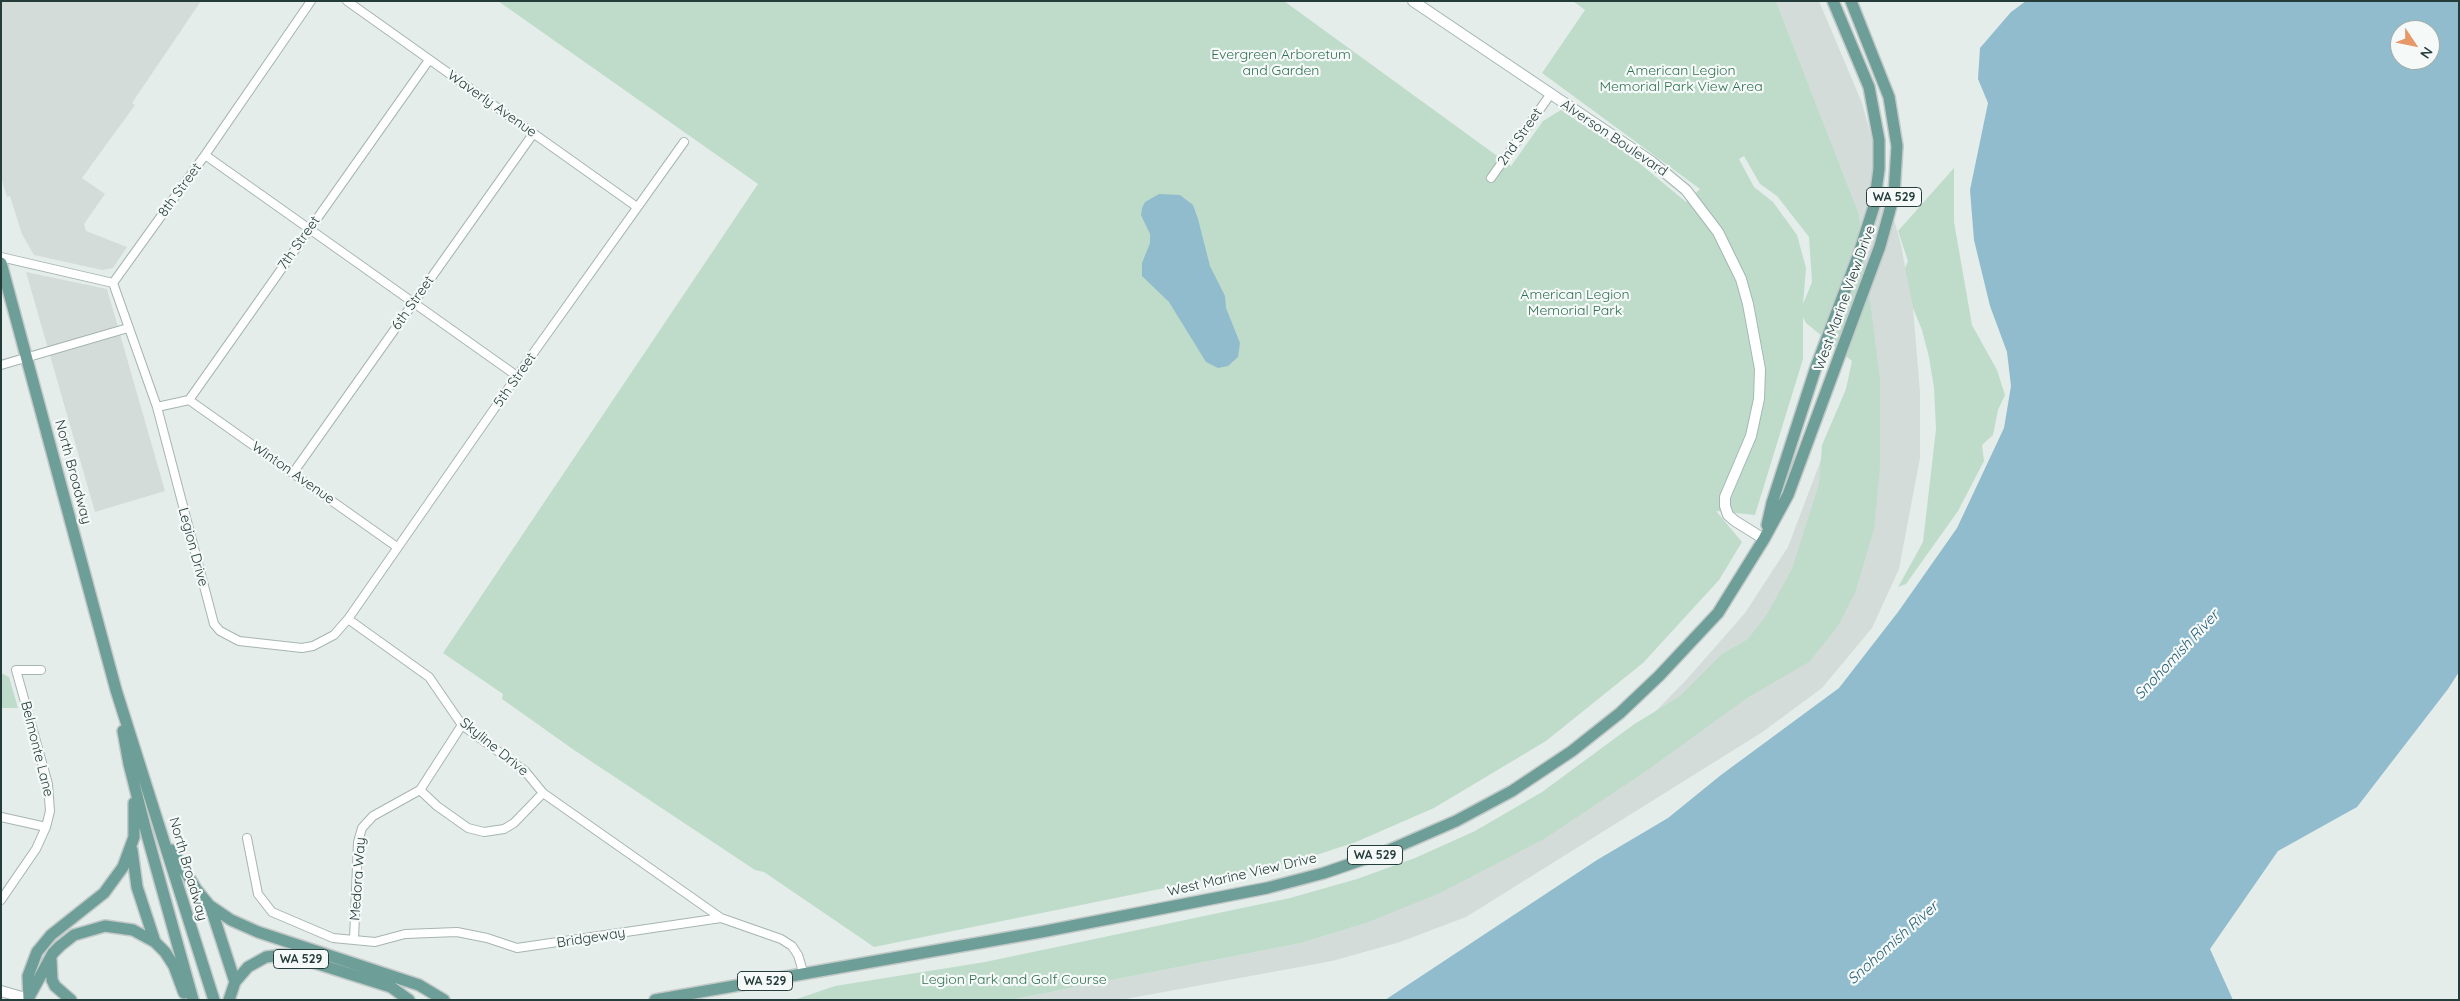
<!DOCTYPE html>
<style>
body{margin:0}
#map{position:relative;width:2460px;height:1001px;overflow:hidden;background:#e4edea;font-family:Quicksand,sans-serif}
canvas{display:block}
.frame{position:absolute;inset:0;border:2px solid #253d3a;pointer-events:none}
.north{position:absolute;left:2390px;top:20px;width:50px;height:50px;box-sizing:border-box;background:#f5f9f8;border:1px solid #a2aeac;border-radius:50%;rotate:124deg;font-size:14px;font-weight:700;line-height:20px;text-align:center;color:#253d3a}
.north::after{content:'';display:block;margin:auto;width:18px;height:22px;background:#e69868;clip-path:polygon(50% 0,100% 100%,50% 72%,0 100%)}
</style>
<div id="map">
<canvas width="2460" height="1001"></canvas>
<div class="frame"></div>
<div class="north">N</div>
</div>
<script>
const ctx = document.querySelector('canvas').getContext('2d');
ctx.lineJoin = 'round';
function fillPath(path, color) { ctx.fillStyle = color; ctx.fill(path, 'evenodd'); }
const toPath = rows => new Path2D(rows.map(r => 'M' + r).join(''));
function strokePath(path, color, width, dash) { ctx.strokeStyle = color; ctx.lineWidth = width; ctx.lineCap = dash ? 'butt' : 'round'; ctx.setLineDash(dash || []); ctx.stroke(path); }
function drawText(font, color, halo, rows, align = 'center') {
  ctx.font = font + ' Quicksand,sans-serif'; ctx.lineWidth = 4.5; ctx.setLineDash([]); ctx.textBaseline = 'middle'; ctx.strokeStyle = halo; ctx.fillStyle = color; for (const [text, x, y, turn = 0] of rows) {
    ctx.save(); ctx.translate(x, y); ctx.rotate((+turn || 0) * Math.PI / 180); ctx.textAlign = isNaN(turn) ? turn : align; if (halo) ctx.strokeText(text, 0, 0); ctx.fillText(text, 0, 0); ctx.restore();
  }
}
fillPath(toPath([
 [1,1,201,1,132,103,135,105,82,178,105,194,84,224,86,231,127,247,113,268,102,270,34,255,22,234,10,196,7,197,1,177],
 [1776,1,1819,1,1862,103,1901,245,1913,308,1920,392,1920,458,1899,569,1872,628,1822,688,1761,733,1466,917,1400,942,1332,961,1120,1000,1010,1000,1301,943,1366,923,1611,757,1688,678,1745,613,1788,547,1872,325,1859,214],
 [26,272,107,289,165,491,95,512]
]), '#d3dcd9');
fillPath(toPath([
 [498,1,1284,1,1511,166,1543,121,1561,110,1632,157,1686,202,1700,189,1542,73,1585,10,1573,1,1776,1,1859,214,1880,380,1880,467,1874,529,1855,593,1838,626,1809,662,1747,698,1649,769,1544,839,1440,893,1366,923,1301,943,1010,1000,794,1000,835,986,985,962,1290,898,1357,879,1415,858,1475,831,1542,792,1633,725,1680,696,1722,654,1748,639,1766,616,1792,569,1819,484,1822,445,1846,389,1852,361,1806,323,1803,317,1803,359,1755,515,1716,511,1742,542,1719,580,1643,663,1546,741,1434,808,1356,842,1298,861,874,947,764,872,755,870,574,750,502,699,503,694,443,653,758,184],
 [1744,156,1760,184,1777,196,1809,237,1812,282,1803,304,1806,268,1797,235,1773,202,1754,187,1739,159],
 [1954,168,1954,222,1972,325,1997,370,2005,395,1998,410,1993,435,1982,445,1984,461,1958,511,1906,584,1898,587,1923,542,1936,429,1934,388,1929,357,1922,330,1913,308,1905,268,1908,261,1898,231],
 [1,673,9,677,18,708,1,708]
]), '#bfdccb');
fillPath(toPath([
 [2026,1,2459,1,2459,672,2448,689,2357,807,2278,851,2210,949,2233,1000,1385,1000,1597,860,1668,818,1721,775,1839,688,1898,612,1957,528,2004,428,2011,386,2007,352,1990,306,1974,240,1970,190,1988,103,1978,79,1980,48,2011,12],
 [2400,30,2430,30,2430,60,2400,60],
 [1159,194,1180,195,1193,205,1198,219,1210,266,1225,296,1226,308,1240,343,1238,357,1228,366,1218,368,1206,362,1169,302,1142,276,1142,263,1150,243,1150,234,1141,215,1142,208,1145,202]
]), '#91bccd');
const street = toPath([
 [347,1,637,207],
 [205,155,517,376],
 [1491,178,1550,95],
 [1,257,113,283,205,155,311,1],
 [113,283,157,407,214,624,220,631,239,641,302,648,313,646,334,635,348,619,517,376,684,142],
 [1,365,128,328],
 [189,400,397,547],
 [157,407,189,400,429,60],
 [293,473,533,134],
 [348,619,429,677,462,725,525,771,543,793,721,918],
 [420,790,437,806,468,828,484,832,504,829,514,823,543,793],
 [1,817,46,827],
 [247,838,258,894,272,912,333,938,375,942,405,934,457,932,487,938,517,948,721,918,781,939,792,946,798,955,804,975],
 [1,900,36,849,46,827,50,811,48,784,16,670,41,670],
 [354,939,358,842,362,828,373,816,420,790,462,725]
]);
const secondary = toPath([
 [1413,1,1652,162,1686,190,1718,232,1741,279,1748,304,1760,369,1759,399,1751,436,1725,497,1725,506,1728,515,1735,521,1764,539],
 [1,991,29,999]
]);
const primary = toPath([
 [1,263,116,690,214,1000],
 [1767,525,1772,503,1816,367,1858,256,1874,206,1879,169,1879,140,1869,87,1833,1],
 [123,731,129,764,146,831,193,1000],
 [132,850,137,887,155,942],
 [172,850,196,889,209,905,231,920,258,932,419,985,444,1000],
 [211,908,235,982],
 [51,960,52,980,55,986,71,1000],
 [29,997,53,953,60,946,74,935,105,926,133,930,155,942,165,952,174,966,184,993],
 [29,999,28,976,37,952,51,935,104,893,123,867,134,837,134,803],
 [229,1000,235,982,248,967,266,957,281,955,296,957,391,987,409,1000],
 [655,1000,1041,932,1267,888,1324,873,1385,852,1456,821,1512,791,1572,751,1620,713,1659,676,1718,613,1764,539,1788,495,1880,246,1894,195,1897,146,1889,97,1851,1]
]);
strokePath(street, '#a7b5b2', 10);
strokePath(secondary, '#a4b7b3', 12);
strokePath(primary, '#c2c9c8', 14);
strokePath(street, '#fff', 8);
strokePath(secondary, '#fff', 10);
strokePath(primary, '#6d9e98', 11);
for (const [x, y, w] of [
 [1894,197,55],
 [1375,855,55],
 [301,959,55],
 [765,981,55]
]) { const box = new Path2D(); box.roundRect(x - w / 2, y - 9.5, w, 19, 4); ctx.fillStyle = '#f5f9f8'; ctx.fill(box); strokePath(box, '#253d3a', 1); }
drawText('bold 12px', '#253d3a', null, [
 ["WA 529",1894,197],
 ["WA 529",1375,855],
 ["WA 529",301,959],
 ["WA 529",765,981]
]);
drawText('14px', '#327053', '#f5f9f8', [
 ["Evergreen Arboretum",1281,55],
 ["and Garden",1281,71],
 ["American Legion",1681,71],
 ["Memorial Park View Area",1681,87],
 ["American Legion",1575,295],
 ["Memorial Park",1575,311],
 ["Legion Park and Golf Course",1014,980]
]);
drawText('14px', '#253d3a', '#f5f9f8', [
 ["Waverly Avenue",492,104,35],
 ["2nd Street",1520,137,-55],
 ["Alverson Boulevard",1614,138,34],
 ["8th Street",180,190,-54],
 ["7th Street",299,243,-55],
 ["West Marine View Drive",1845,298,-70],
 ["6th Street",413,303,-55],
 ["5th Street",515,380,-55],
 ["North Broadway",73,472,75],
 ["Winton Avenue",293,473,35],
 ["Legion Drive",193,547,75],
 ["Skyline Drive",494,747,39],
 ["Belmonte Lane",37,749,76],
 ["North Broadway",188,869,74],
 ["West Marine View Drive",1242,875,-13],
 ["Medora Way",358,879,-86],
 ["Bridgeway",591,938,-9]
]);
drawText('italic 15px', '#245c74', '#f5f9f8', [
 ["Snohomish River",2177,655,-47],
 ["Snohomish River",1893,943,-42]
]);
</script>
